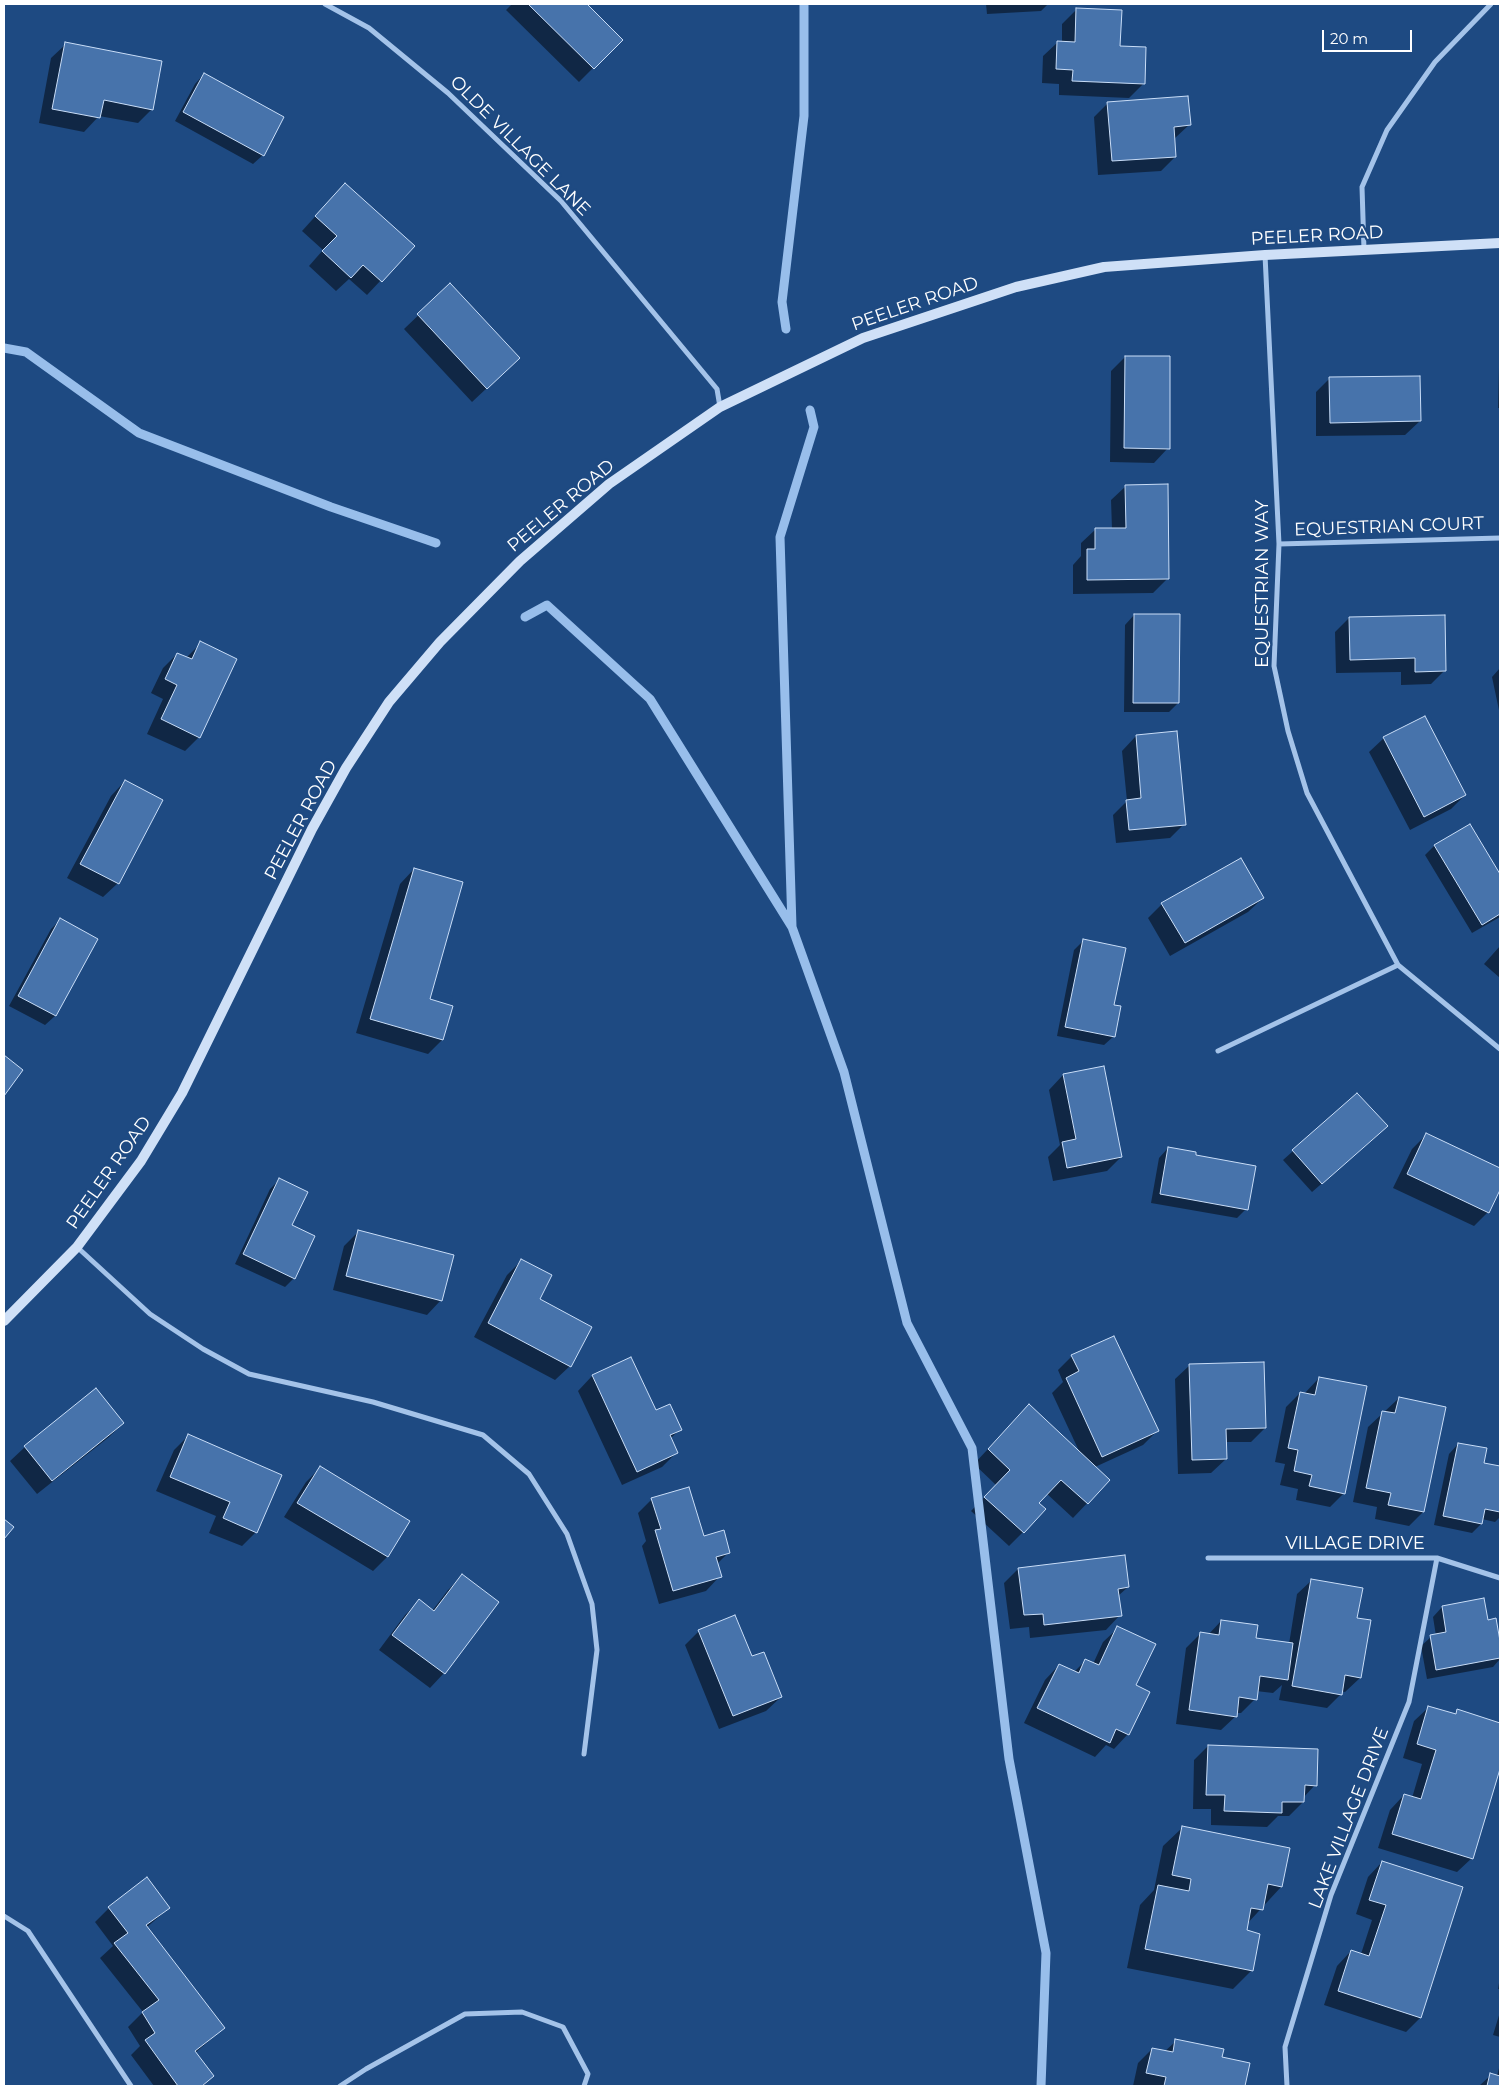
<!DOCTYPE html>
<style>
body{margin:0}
#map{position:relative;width:1504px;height:2090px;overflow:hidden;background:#1e4a82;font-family:Montserrat,sans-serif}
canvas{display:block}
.frame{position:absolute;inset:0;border:5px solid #fff;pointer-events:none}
.scale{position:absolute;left:1322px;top:30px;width:90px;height:22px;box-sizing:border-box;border:2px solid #fff;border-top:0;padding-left:6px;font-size:15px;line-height:18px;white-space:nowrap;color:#fff;-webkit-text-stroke:4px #1e4a82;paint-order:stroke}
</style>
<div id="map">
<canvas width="1504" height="2090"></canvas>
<div class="frame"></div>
<div class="scale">20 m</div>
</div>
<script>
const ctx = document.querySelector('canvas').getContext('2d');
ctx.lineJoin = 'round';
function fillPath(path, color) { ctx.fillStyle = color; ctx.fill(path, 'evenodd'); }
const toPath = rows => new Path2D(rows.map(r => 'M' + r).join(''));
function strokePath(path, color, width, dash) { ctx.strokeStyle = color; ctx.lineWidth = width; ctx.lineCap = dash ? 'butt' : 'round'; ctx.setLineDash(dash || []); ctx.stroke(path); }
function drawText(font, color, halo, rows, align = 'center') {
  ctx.font = font + ' Montserrat,sans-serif'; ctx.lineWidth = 4.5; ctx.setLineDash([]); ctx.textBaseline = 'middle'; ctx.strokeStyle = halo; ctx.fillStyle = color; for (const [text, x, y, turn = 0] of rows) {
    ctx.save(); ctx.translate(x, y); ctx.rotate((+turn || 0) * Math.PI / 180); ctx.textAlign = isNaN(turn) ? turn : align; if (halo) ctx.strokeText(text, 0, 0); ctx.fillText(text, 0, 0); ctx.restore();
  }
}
fillPath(toPath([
 [512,4,585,4,621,40,579,82,506,10],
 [986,4,1048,4,1041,11,987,14],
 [1077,9,1119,47,1143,84,1129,98,1059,95,1059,84,1042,83,1043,56,1058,42,1062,42,1062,24],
 [66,44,152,109,138,123,99,116,84,132,39,123,51,58],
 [204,74,263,155,253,164,175,121,195,84],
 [1108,103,1189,125,1174,139,1175,157,1161,171,1098,175,1094,117],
 [331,199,413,246,367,295,349,279,336,291,309,266,323,250,302,231],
 [450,285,504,372,472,402,404,329],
 [1125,357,1168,448,1154,463,1110,462,1111,371],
 [1500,366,1500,408,1498,408,1499,368],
 [1330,378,1420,421,1405,435,1316,436,1316,392],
 [1126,486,1167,579,1153,593,1073,594,1073,565,1081,556,1081,543,1096,529,1112,529,1111,500],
 [1134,615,1178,703,1169,712,1124,712,1125,625],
 [1349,618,1445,670,1431,684,1401,685,1401,672,1336,673,1335,632],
 [201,643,199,737,185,751,147,734,163,699,151,693,163,668,177,654,186,658],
 [1500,668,1500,715,1492,677],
 [1136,736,1184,824,1170,838,1116,843,1113,815,1127,801,1122,751],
 [1384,738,1465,795,1451,809,1410,830,1369,752],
 [125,781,118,883,103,897,67,878,111,796],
 [1469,825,1500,876,1500,917,1472,933,1425,855,1434,846],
 [414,869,428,1000,452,1007,442,1040,428,1054,356,1033,400,884],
 [1263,898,1248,912,1170,956,1148,918,1162,904],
 [60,920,96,940,55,1016,45,1025,9,1006,51,929],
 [1084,940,1113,1006,1114,1036,1104,1045,1057,1036,1074,950],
 [1500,946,1500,978,1484,964],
 [1063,1075,1121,1157,1107,1171,1053,1181,1048,1157,1060,1145,1049,1090],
 [1357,1094,1377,1136,1312,1192,1283,1160],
 [1426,1135,1500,1169,1500,1187,1488,1212,1474,1226,1393,1188,1412,1149],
 [1168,1148,1194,1156,1246,1209,1237,1218,1151,1203,1159,1158],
 [279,1180,291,1226,294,1278,285,1287,235,1264,270,1189],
 [358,1232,441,1300,427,1315,333,1290,344,1246],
 [521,1261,570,1366,555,1380,474,1337,507,1275],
 [1072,1356,1157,1431,1143,1445,1095,1467,1109,1480,1073,1518,1046,1493,1037,1503,1023,1532,1009,1546,971,1511,996,1485,974,1464,1015,1420,1080,1453,1052,1393,1063,1382,1058,1370],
 [630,1359,656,1412,680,1429,670,1439,676,1453,662,1467,622,1485,578,1391,592,1376],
 [1190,1365,1265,1428,1251,1442,1225,1442,1226,1459,1211,1473,1178,1474,1175,1379],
 [1319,1378,1344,1493,1330,1507,1296,1500,1298,1489,1280,1485,1285,1464,1275,1462,1286,1407,1300,1393,1304,1394],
 [96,1390,123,1423,109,1437,37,1494,10,1461,25,1447],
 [1399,1398,1423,1512,1409,1526,1375,1519,1377,1507,1353,1502,1368,1427],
 [188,1436,256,1532,242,1546,209,1533,216,1516,156,1491,174,1450],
 [1458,1444,1482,1464,1500,1468,1500,1517,1495,1522,1482,1519,1481,1524,1472,1533,1434,1525,1449,1454],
 [320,1468,409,1522,387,1557,373,1571,284,1517,306,1482],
 [652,1499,703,1537,729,1552,717,1564,720,1576,706,1591,659,1604,642,1546,646,1541,638,1513],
 [1018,1569,1128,1587,1118,1596,1120,1615,1106,1630,1030,1638,1029,1627,1010,1629,1004,1583],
 [462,1576,444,1673,430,1688,379,1650,405,1615,419,1601,432,1611,448,1590],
 [1312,1580,1356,1619,1360,1678,1345,1692,1341,1691,1341,1694,1327,1708,1279,1700,1282,1685,1273,1693,1256,1691,1255,1699,1241,1713,1236,1713,1236,1716,1221,1730,1176,1724,1186,1648,1200,1634,1208,1635,1221,1621,1255,1639,1289,1644,1297,1594],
 [1483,1600,1487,1621,1495,1620,1500,1647,1500,1659,1493,1667,1427,1679,1421,1646,1431,1637,1436,1636,1433,1617,1442,1607],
 [1118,1628,1134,1686,1128,1734,1114,1749,1106,1745,1095,1757,1024,1723,1045,1680,1059,1665,1074,1672,1086,1660,1093,1664,1103,1642],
 [699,1631,751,1658,781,1697,766,1711,719,1729,685,1645],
 [1429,1707,1454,1715,1458,1711,1500,1724,1500,1765,1472,1858,1457,1872,1378,1848,1390,1810,1404,1795,1412,1798,1422,1764,1403,1758,1414,1721],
 [1208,1746,1315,1785,1303,1798,1303,1802,1289,1816,1278,1816,1267,1827,1211,1825,1211,1809,1193,1809,1194,1760],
 [1182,1828,1281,1887,1246,1925,1252,1970,1233,1989,1127,1968,1140,1905,1154,1890,1163,1846],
 [1382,1862,1420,2018,1406,2032,1324,2005,1337,1966,1351,1951,1361,1954,1372,1920,1356,1914,1368,1877],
 [147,1879,169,1908,146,1928,224,2028,195,2053,213,2076,203,2086,154,2086,131,2055,140,2046,128,2027,143,2012,100,1958,113,1946,95,1922,109,1908],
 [1500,1977,1500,1989,1498,1989],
 [1500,2012,1500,2037,1493,2035],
 [1176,2041,1220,2058,1249,2064,1244,2086,1133,2086,1138,2063,1152,2049,1164,2052],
 [1500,2064,1500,2086,1479,2086,1491,2075,1497,2076]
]), '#0007');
strokePath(toPath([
 [786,329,782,302,804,116,804,4],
 [4,348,26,352,139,433,331,507,436,543],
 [525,617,547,605,650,699,792,927,844,1072,907,1323,972,1448,1009,1759,1046,1953,1041,2086],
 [792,927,780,537,814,427,810,410]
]), '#98beeb', 9);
const building = toPath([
 [528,4,587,4,623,40,594,69,528,4],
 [1076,8,1122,10,1120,46,1146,47,1145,84,1072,81,1073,70,1056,69,1057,41,1075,42,1076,8],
 [65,42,162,61,153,110,104,100,100,118,52,109,65,42],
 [204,73,284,117,264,156,183,112,204,73],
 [1188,96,1191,125,1174,127,1176,157,1112,161,1107,102,1188,96],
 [345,183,415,246,382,282,363,265,351,278,322,251,337,236,315,216,345,183],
 [450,283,520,358,487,389,417,314,450,283],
 [1125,356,1170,356,1170,449,1124,448,1125,356],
 [1420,376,1421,421,1330,423,1329,377,1420,376],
 [1168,484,1169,579,1087,580,1087,549,1095,549,1095,528,1126,528,1125,485,1168,484],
 [1134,614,1180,614,1179,703,1133,703,1134,614],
 [1445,615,1446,671,1415,672,1415,658,1350,660,1349,617,1445,615],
 [200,641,237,659,200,738,161,719,177,685,165,679,177,653,192,659,200,641],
 [1425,716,1466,795,1424,817,1383,737,1425,716],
 [1177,731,1186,825,1129,830,1126,800,1141,798,1136,735,1177,731],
 [125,780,163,800,119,884,80,864,125,780],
 [1470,824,1500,874,1500,914,1482,925,1434,845,1470,824],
 [1241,858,1264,898,1185,943,1161,903,1241,858],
 [414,868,463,882,430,999,453,1006,443,1040,370,1019,414,868],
 [60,918,98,939,56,1016,18,996,60,918],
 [1083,939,1126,948,1114,1005,1121,1006,1115,1037,1065,1027,1083,939],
 [4,1055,23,1070,4,1096,4,1055],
 [1104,1066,1122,1157,1067,1168,1062,1142,1076,1139,1063,1074,1104,1066],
 [1357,1093,1388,1126,1322,1184,1292,1150,1357,1093],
 [1426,1133,1500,1168,1500,1190,1489,1213,1407,1174,1426,1133],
 [1168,1147,1196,1152,1196,1155,1256,1166,1248,1210,1160,1194,1168,1147],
 [279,1178,308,1192,292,1225,315,1236,295,1279,243,1254,279,1178],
 [358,1230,454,1255,442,1301,346,1276,358,1230],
 [521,1259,552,1275,540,1299,592,1327,571,1367,488,1323,521,1259],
 [1114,1336,1159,1431,1102,1457,1066,1378,1079,1371,1071,1355,1114,1336],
 [631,1357,656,1410,670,1404,682,1430,670,1435,678,1453,637,1472,592,1375,631,1357],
 [1264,1362,1266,1428,1226,1429,1227,1459,1192,1460,1189,1364,1264,1362],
 [1319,1377,1367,1386,1345,1494,1309,1486,1312,1475,1294,1471,1298,1450,1288,1448,1300,1392,1315,1395,1319,1377],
 [96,1388,124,1423,52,1481,24,1446,96,1388],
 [1399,1397,1446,1407,1424,1512,1388,1505,1391,1493,1366,1488,1382,1411,1395,1413,1399,1397],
 [1029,1404,1110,1480,1088,1504,1061,1480,1039,1503,1046,1509,1024,1533,984,1497,1010,1470,988,1449,1029,1404],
 [188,1434,282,1475,257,1533,223,1518,230,1502,170,1477,188,1434],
 [1458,1443,1487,1448,1484,1463,1500,1466,1500,1512,1485,1509,1482,1524,1443,1516,1458,1443],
 [320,1466,410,1521,388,1557,297,1503,320,1466],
 [689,1487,704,1536,724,1530,730,1553,716,1557,722,1577,673,1591,655,1530,661,1529,651,1498,689,1487],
 [4,1519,14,1527,4,1539,4,1519],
 [1125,1555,1129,1587,1118,1589,1122,1616,1044,1625,1043,1614,1024,1615,1018,1568,1125,1555],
 [462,1574,499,1602,445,1674,392,1635,419,1599,434,1611,462,1574],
 [1311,1579,1363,1588,1357,1618,1371,1620,1361,1678,1345,1675,1342,1695,1292,1686,1311,1579],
 [1484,1598,1488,1620,1496,1618,1500,1641,1500,1658,1436,1670,1430,1635,1446,1632,1442,1606,1484,1598],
 [735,1615,752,1656,764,1652,782,1697,733,1716,698,1630,735,1615],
 [1221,1620,1258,1625,1256,1638,1293,1643,1288,1680,1260,1676,1257,1700,1239,1697,1237,1717,1189,1710,1200,1632,1219,1635,1221,1620],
 [1117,1626,1156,1644,1136,1685,1150,1692,1129,1735,1116,1729,1110,1743,1037,1708,1059,1664,1079,1673,1085,1659,1099,1665,1117,1626],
 [1428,1706,1456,1714,1457,1709,1500,1723,1500,1769,1473,1859,1392,1834,1404,1794,1421,1799,1436,1750,1417,1744,1428,1706],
 [1208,1745,1318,1749,1317,1786,1305,1785,1304,1802,1282,1802,1282,1813,1224,1811,1225,1795,1206,1795,1208,1745],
 [1182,1826,1290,1848,1282,1887,1268,1884,1263,1910,1251,1908,1247,1930,1260,1934,1253,1971,1145,1949,1158,1885,1189,1891,1191,1879,1172,1875,1182,1826],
 [1382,1861,1463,1887,1421,2018,1338,1991,1351,1950,1369,1956,1386,1905,1369,1900,1382,1861],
 [147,1877,170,1908,146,1925,225,2028,195,2051,214,2076,202,2086,178,2086,145,2040,155,2033,142,2012,159,2000,114,1943,128,1933,108,1907,147,1877],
 [1175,2039,1224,2049,1222,2057,1250,2063,1245,2086,1164,2086,1166,2077,1146,2073,1152,2048,1173,2052,1175,2039],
 [1490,2073,1500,2076,1500,2086,1487,2086,1490,2073]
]);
fillPath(building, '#4773ab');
strokePath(building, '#c9ddf7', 1);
strokePath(toPath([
 [325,4,369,28,448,93,561,201,717,389,720,407],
 [1364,250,1362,187,1387,130,1435,62,1491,4],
 [1265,255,1279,544,1274,666,1288,731,1307,793,1398,965,1500,1049],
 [1279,544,1500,538],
 [1218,1051,1398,965],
 [77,1247,150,1314,203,1349,249,1374,373,1402,483,1435,529,1474,567,1534,592,1604,597,1650,584,1754],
 [1208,1558,1437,1558,1500,1578],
 [4,1916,28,1931,131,2086],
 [340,2086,366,2069,465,2014,522,2012,563,2027,588,2074,584,2086],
 [1287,2086,1285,2047,1331,1895,1409,1702,1437,1558]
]), '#a4c3e9', 5);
strokePath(toPath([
 [4,1321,77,1247,141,1161,182,1093,312,829,346,768,389,702,440,642,520,561,609,484,720,407,863,338,1016,287,1104,267,1265,255,1500,243]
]), '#cfe0f7', 10);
drawText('18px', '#fff', '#1e4a82', [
 ["OLDE VILLAGE LANE",520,146,45],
 ["PEELER ROAD",1317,236,-3],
 ["PEELER ROAD",915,304,-19],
 ["PEELER ROAD",561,506,-40],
 ["EQUESTRIAN COURT",1389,527,-2],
 ["EQUESTRIAN WAY",1263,584,-90],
 ["PEELER ROAD",301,820,-62],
 ["PEELER ROAD",109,1173,-55],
 ["VILLAGE DRIVE",1355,1544],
 ["LAKE VILLAGE DRIVE",1349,1818,-69]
]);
</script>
